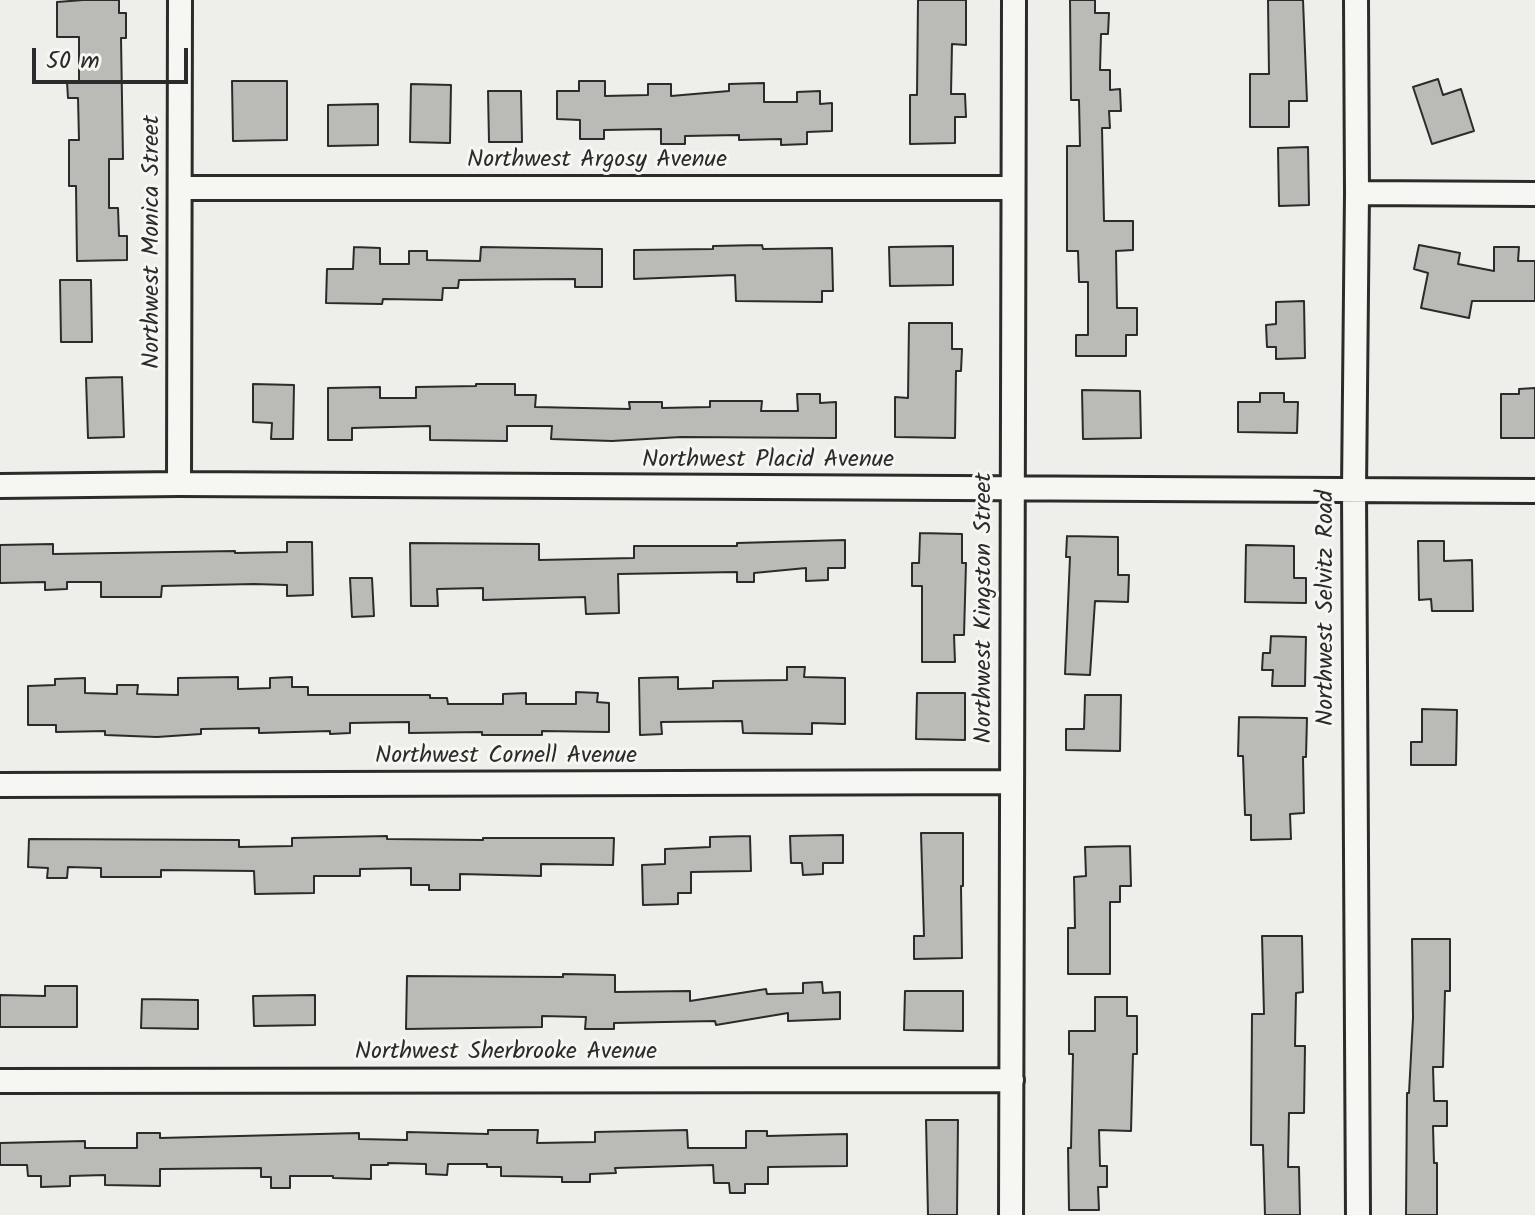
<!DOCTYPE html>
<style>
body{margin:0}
#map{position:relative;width:1535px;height:1215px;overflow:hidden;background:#eeeeea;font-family:Kalam,sans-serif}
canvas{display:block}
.scale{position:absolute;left:32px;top:48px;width:156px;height:36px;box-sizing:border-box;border:4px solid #2b2b2b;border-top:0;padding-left:10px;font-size:24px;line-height:28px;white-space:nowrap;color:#2b2b2b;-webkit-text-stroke:6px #f6f6f2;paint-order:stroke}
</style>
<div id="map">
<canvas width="1535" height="1215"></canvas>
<div class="scale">50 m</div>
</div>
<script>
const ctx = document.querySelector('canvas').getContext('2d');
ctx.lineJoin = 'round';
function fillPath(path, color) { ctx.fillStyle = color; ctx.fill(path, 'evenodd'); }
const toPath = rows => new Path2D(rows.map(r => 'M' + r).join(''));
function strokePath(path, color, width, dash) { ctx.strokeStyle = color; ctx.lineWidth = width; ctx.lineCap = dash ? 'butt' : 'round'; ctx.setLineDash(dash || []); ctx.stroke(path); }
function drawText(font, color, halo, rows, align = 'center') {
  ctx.font = font + ' Kalam,sans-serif'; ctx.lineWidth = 6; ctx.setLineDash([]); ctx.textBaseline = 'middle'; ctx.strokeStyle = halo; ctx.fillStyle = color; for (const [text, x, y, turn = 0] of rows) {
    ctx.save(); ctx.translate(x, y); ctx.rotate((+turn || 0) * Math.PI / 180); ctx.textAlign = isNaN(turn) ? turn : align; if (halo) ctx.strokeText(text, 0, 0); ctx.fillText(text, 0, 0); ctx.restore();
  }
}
const building = toPath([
 [83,0,119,0,119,13,126,13,126,38,121,38,123,159,109,159,109,208,118,208,119,236,127,236,127,260,77,261,76,186,69,186,69,140,79,140,78,98,68,98,67,82,79,82,79,37,57,37,57,2,83,0],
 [918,0,966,0,966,45,952,44,951,94,965,94,966,117,955,117,955,143,910,144,910,95,917,95,918,0],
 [1070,0,1095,0,1095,13,1109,13,1108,34,1101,34,1100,70,1110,70,1110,90,1120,89,1121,111,1109,111,1110,128,1102,128,1104,221,1133,221,1133,250,1116,251,1117,308,1137,308,1137,335,1126,335,1126,356,1076,356,1076,335,1088,335,1088,282,1079,282,1078,251,1067,251,1067,146,1080,146,1079,100,1071,100,1070,0],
 [1268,0,1303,0,1307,101,1289,101,1289,127,1250,127,1250,74,1269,74,1268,0],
 [1438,79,1443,95,1461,89,1474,131,1432,144,1413,87,1438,79],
 [232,81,287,81,287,140,233,141,232,81],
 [579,81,605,81,605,96,648,95,648,84,671,84,671,96,729,91,729,84,764,83,764,102,797,102,797,92,820,91,820,104,832,103,832,131,807,132,807,144,781,145,781,139,739,140,739,135,685,136,685,144,661,144,661,129,604,130,604,139,580,139,580,120,557,119,557,91,579,91,579,81],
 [411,84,451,85,450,143,410,142,411,84],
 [488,91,521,91,522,142,489,142,488,91],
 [378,104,378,145,328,146,328,105,378,104],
 [1308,147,1309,205,1279,206,1278,148,1308,147],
 [762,245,763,249,832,248,833,291,822,291,822,302,736,301,735,275,634,279,634,250,713,249,713,246,762,245],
 [1419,245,1460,253,1458,264,1494,271,1494,247,1519,247,1518,261,1535,261,1535,301,1472,301,1469,318,1421,308,1428,273,1414,269,1419,245],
 [953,246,953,285,890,286,889,247,953,246],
 [354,247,380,248,380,264,409,264,409,251,427,251,427,260,480,261,481,247,602,249,602,287,575,287,575,279,459,280,458,288,443,288,442,300,383,299,382,304,326,303,327,269,353,269,354,247],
 [60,280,91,280,92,342,61,342,60,280],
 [1304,301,1305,358,1276,359,1276,347,1267,347,1266,325,1276,324,1276,302,1304,301],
 [909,323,952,323,952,349,962,349,961,371,956,371,955,438,895,437,895,397,908,398,909,323],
 [122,377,124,437,88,438,86,378,122,377],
 [253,384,294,385,293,439,271,439,272,423,253,422,253,384],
 [476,384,515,384,515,395,536,395,535,407,630,409,629,402,662,402,662,408,710,407,710,401,762,401,761,411,798,411,797,394,820,394,820,403,836,402,836,438,681,437,612,441,551,439,552,426,507,426,507,441,430,440,430,426,352,428,352,440,328,440,328,388,380,387,380,398,416,398,416,387,476,386,476,384],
 [1535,388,1535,438,1501,438,1501,394,1519,394,1519,389,1535,388],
 [1082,390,1140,391,1141,438,1083,439,1082,390],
 [1260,393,1284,393,1284,402,1298,402,1297,433,1238,432,1238,402,1260,402,1260,393],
 [920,533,962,534,962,563,966,563,964,635,954,635,955,662,922,662,922,586,912,586,912,563,919,563,920,533],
 [1067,536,1118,537,1118,575,1129,575,1128,602,1095,601,1090,675,1065,674,1070,557,1066,557,1067,536],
 [845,540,845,568,828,568,828,580,806,581,806,568,754,573,754,582,737,582,737,572,618,574,619,613,586,614,585,597,483,600,483,588,437,589,438,606,411,606,410,543,539,544,539,560,634,558,634,546,737,546,737,543,845,540],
 [1418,541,1444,541,1444,561,1472,560,1473,611,1432,611,1431,599,1419,600,1418,541],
 [287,542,312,542,313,595,287,596,287,585,254,584,162,586,161,597,101,597,101,582,67,582,67,589,45,590,45,582,0,583,0,545,53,544,53,554,235,551,235,553,287,552,287,542],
 [1246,545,1294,546,1294,578,1306,578,1306,603,1245,602,1246,545],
 [350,578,372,578,374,616,352,617,350,578],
 [1271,636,1306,637,1305,686,1272,686,1273,670,1262,670,1263,653,1270,653,1271,636],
 [787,667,805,667,804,677,845,678,845,724,812,723,812,734,743,733,742,721,661,722,662,734,640,735,639,678,678,677,678,689,713,688,713,681,787,680,787,667],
 [238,677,238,689,270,688,270,678,292,677,292,687,308,687,308,695,430,695,430,698,447,698,448,704,503,704,503,694,526,693,526,704,576,704,576,692,598,693,597,702,609,703,609,732,542,731,542,735,482,735,482,732,409,733,409,722,350,723,350,733,330,734,330,731,259,733,259,728,201,729,201,734,157,737,105,735,105,731,56,732,56,725,28,725,28,686,55,685,55,679,85,678,85,693,117,694,117,685,138,685,137,694,178,695,178,678,238,677],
 [917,693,965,693,965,740,916,739,917,693],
 [1085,695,1121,695,1120,751,1066,750,1066,729,1084,729,1085,695],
 [1422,709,1457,710,1456,765,1411,765,1411,742,1422,742,1422,709],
 [1239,717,1307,718,1306,757,1303,757,1304,813,1290,814,1291,839,1251,840,1251,815,1245,815,1243,756,1238,756,1239,717],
 [921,833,963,833,963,886,961,886,962,958,914,959,914,936,924,936,921,833],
 [843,835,843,863,823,863,823,874,803,875,802,863,791,863,790,836,843,835],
 [387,836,387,839,483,840,483,838,614,838,613,865,541,864,541,876,460,874,460,890,429,890,429,885,411,885,411,868,360,869,360,876,314,876,314,893,255,894,254,871,161,870,161,877,101,877,101,868,68,867,67,878,47,878,48,868,28,867,29,839,239,840,239,847,292,846,292,838,387,836],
 [750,836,751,871,691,872,691,893,678,893,678,904,643,905,642,865,665,864,665,849,710,847,710,837,750,836],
 [1130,846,1131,886,1120,886,1120,902,1110,902,1110,974,1068,974,1068,928,1075,928,1074,877,1086,876,1085,847,1130,846],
 [1262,936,1302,936,1303,992,1296,993,1295,1046,1305,1046,1304,1113,1289,1113,1288,1167,1299,1167,1300,1215,1265,1215,1263,1145,1251,1145,1252,1014,1264,1014,1262,936],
 [1412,939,1450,939,1450,991,1445,991,1443,1067,1433,1067,1434,1101,1447,1101,1447,1126,1433,1126,1434,1163,1437,1163,1437,1215,1406,1215,1407,1093,1409,1093,1413,1018,1412,939],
 [563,974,615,975,615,992,690,991,690,1001,766,989,767,994,803,993,803,983,822,982,823,993,840,992,840,1019,788,1021,788,1013,716,1025,715,1021,614,1023,614,1029,585,1029,586,1017,542,1016,542,1027,406,1029,407,976,563,977,563,974],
 [45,986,77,986,77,1027,0,1027,0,995,45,996,45,986],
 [905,991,963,991,963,1031,904,1030,905,991],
 [315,995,315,1025,254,1026,253,996,315,995],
 [1095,997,1127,997,1127,1016,1137,1016,1137,1054,1133,1054,1131,1131,1099,1130,1100,1166,1107,1166,1107,1187,1098,1187,1099,1210,1069,1210,1068,1148,1071,1148,1073,1054,1069,1054,1069,1031,1095,1031,1095,997],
 [142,999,198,1000,198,1029,141,1028,142,999],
 [926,1120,958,1120,957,1215,928,1215,926,1120],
 [488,1130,538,1130,537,1143,595,1142,595,1132,687,1130,688,1148,746,1148,746,1131,767,1131,767,1136,847,1134,847,1166,768,1167,768,1184,745,1184,745,1193,730,1193,729,1183,714,1183,713,1165,615,1168,616,1173,590,1174,590,1182,562,1182,562,1177,501,1176,501,1167,487,1167,487,1164,448,1164,447,1175,426,1174,426,1164,388,1163,388,1165,371,1165,371,1179,333,1178,333,1176,290,1176,290,1188,271,1188,271,1177,261,1177,261,1168,160,1169,160,1186,105,1185,105,1175,70,1176,70,1186,41,1187,41,1176,28,1176,27,1165,0,1165,0,1143,85,1141,85,1148,137,1148,137,1133,160,1133,160,1138,359,1133,359,1139,407,1140,407,1132,488,1134,488,1130]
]);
fillPath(building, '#babab7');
strokePath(building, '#2b2b2b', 2);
const street = toPath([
 [1356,0,1357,193,1354,490,1358,1215],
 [181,188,1013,188],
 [1357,193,1535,194],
 [179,484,180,0],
 [0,486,179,484,1535,491],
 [0,785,1012,782],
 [0,1081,1012,1080],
 [1011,1215,1014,0]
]);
strokePath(street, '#2b2b2b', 28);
strokePath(street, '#f6f6f2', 22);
drawText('24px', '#2b2b2b', '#f6f6f2', [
 ["Northwest Argosy Avenue",597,162],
 ["Northwest Monica Street",154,242,-90],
 ["Northwest Placid Avenue",768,462],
 ["Northwest Kingston Street",986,608,-90],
 ["Northwest Selvitz Road",1328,608,-90],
 ["Northwest Cornell Avenue",506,758],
 ["Northwest Sherbrooke Avenue",506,1054]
]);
</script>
